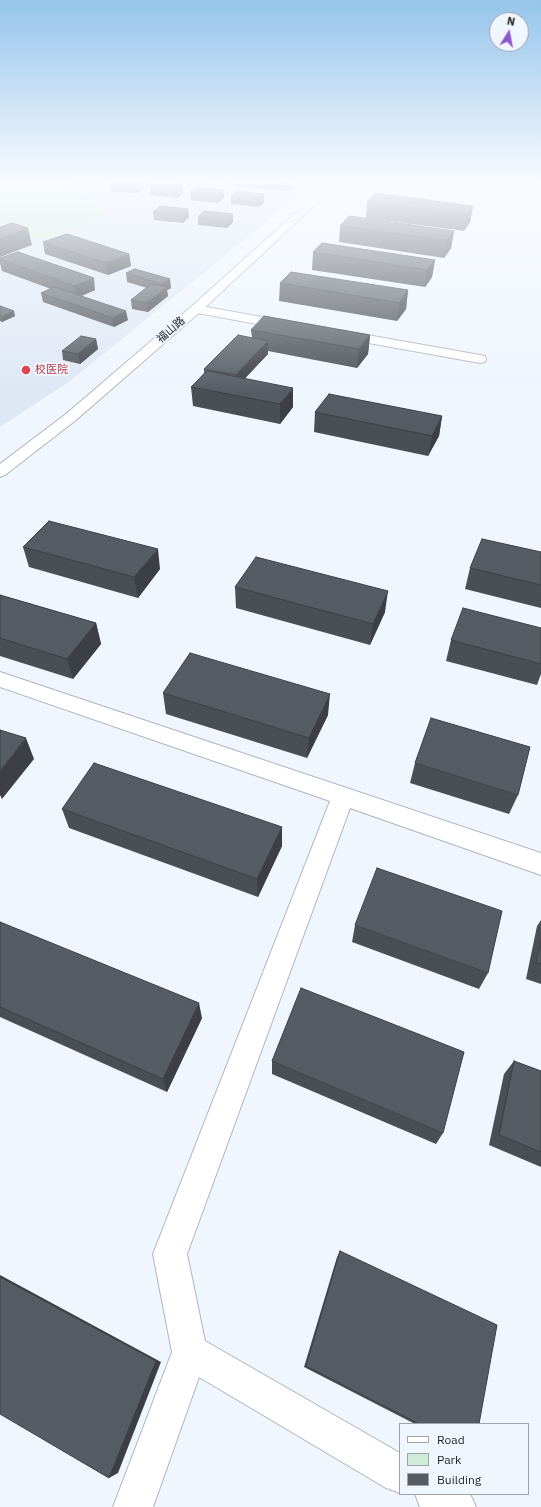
<!DOCTYPE html>
<meta charset="utf-8">
<style>
body{margin:0}
#map{position:relative;width:541px;height:1507px;overflow:hidden;background:#f0f6fe;font-family:"IBM Plex Sans",sans-serif}
canvas{display:block}
.legend{position:absolute;left:399px;top:1423px;width:130px;height:72px;box-sizing:border-box;background:#f0f6fe;border:1px solid #9fa3aa;margin:0;padding:5px 7px;list-style:none;font-size:12px;color:#25272b}
.legend li{display:flex;align-items:center;gap:8px;height:20px}
.legend b{width:20px;border:1px solid #9fa3aa}
.north{position:absolute;left:489px;top:12px;width:40px;height:40px;box-sizing:border-box;background:#f0f6fe;border:1px solid #9fa3aa;border-radius:50%;rotate:11deg;font-size:11px;font-weight:700;line-height:16px;text-align:center;color:#25272b}
.north::after{content:'';display:block;margin:auto;width:14px;height:18px;background:#9057cf;clip-path:polygon(50% 0,100% 100%,50% 72%,0 100%)}
</style>
<div id="map">
<canvas width="541" height="1507"></canvas>
<ul class="legend">
<li><b style="height:5px;background:#fff"></b>Road</li>
<li><b style="height:11px;background:#cfedd6"></b>Park</li>
<li><b style="height:11px;background:#565c64"></b>Building</li>
</ul>
<div class="north">N</div>
</div>
<script>
const ctx = document.querySelector('canvas').getContext('2d');
ctx.lineJoin = 'round';
function fillPath(path, color) { ctx.fillStyle = color; ctx.fill(path, 'evenodd'); }
const toPath = rows => new Path2D(rows.map(r => 'M' + r).join(''));
function strokePath(path, color, width, dash) { ctx.strokeStyle = color; ctx.lineWidth = width; ctx.lineCap = dash ? 'butt' : 'round'; ctx.setLineDash(dash || []); ctx.stroke(path); }
function drawText(font, color, halo, rows, align = 'center') {
  ctx.font = font + ' "IBM Plex Sans","Noto Sans SC",sans-serif'; ctx.lineWidth = 4; ctx.setLineDash([]); ctx.textBaseline = 'middle'; ctx.strokeStyle = halo; ctx.fillStyle = color; for (const [text, x, y, turn = 0] of rows) {
    ctx.save(); ctx.translate(x, y); ctx.rotate((+turn || 0) * Math.PI / 180); ctx.textAlign = isNaN(turn) ? turn : align; if (halo) ctx.strokeText(text, 0, 0); ctx.fillText(text, 0, 0); ctx.restore();
  }
}
fillPath(toPath([
 [0,182,316,182,70,381,0,427]
]), '#dee7f4');
fillPath(toPath([
 [0,182,70,182,104,214,100,218,42,240,0,226]
]), '#cfedd6');
const street = toPath([
 [196,305,289,322,293,323,295,326,293,329,289,330,192,312,190,309,192,306,196,305],
 [339,330,480,355,485,356,486,359,485,362,480,363,335,337,333,334,335,331,339,330],
 [0,672,541,853,541,875,350,808,187,1254,205,1341,400,1453,400,1493,386,1488,199,1377,153,1507,113,1507,172,1352,153,1254,330,801,0,687,0,672],
 [415,1494,470,1494,476,1507,420,1507,415,1494]
]);
const secondary = toPath([
 [330,182,341,182,332,189,200,312,76,420,5,475,0,477,0,464,66,414,192,306,330,182]
]);
strokePath(street, '#aeb5bf', 2);
strokePath(secondary, '#aeb5bf', 2);
fillPath(street, '#fff');
fillPath(secondary, '#fff');
fillPath(toPath([
 [111,182,143,182,144,188,137,193,111,191,110,183],
 [200,182,223,182,221,184],
 [233,182,292,182,292,186,288,191,233,186],
 [183,185,183,193,178,198,150,195,150,187],
 [224,190,224,197,218,203,191,200,190,192],
 [264,194,264,202,259,207,231,204,231,196],
 [367,202,473,206,470,222,464,231,366,218],
 [188,209,189,217,183,223,154,220,153,212],
 [233,214,233,222,227,228,198,225,198,217],
 [340,226,454,231,451,248,444,258,339,242],
 [43,242,129,254,131,266,108,275,45,254],
 [313,252,435,260,432,277,425,287,312,270],
 [0,258,95,290,81,296,128,320,114,327,43,302,41,293,51,289,2,271,0,263],
 [135,269,171,288,167,290,168,296,148,312,132,309,131,300,147,288,127,282,126,273],
 [280,283,408,290,406,309,397,321,279,301],
 [0,306,15,316,2,322,0,321],
 [251,330,370,335,368,354,357,368,268,351,268,354,245,378,293,407,280,424,193,406,191,387,204,373,204,369,252,338],
 [96,339,98,349,80,364,63,360,62,351],
 [315,412,442,416,439,436,428,456,314,432],
 [23,547,160,569,138,598,29,567],
 [541,552,541,608,465,589,470,568],
 [235,587,385,612,370,645,236,608],
 [0,595,96,623,101,644,73,679,0,656],
 [541,628,541,674,537,685,446,661,451,640],
 [163,693,328,715,307,758,166,714],
 [415,763,518,795,509,814,410,783],
 [62,809,282,827,282,846,258,897,69,828],
 [541,920,541,984,526,979,537,926],
 [0,922,202,1018,167,1092,0,1017],
 [355,925,488,973,479,989,352,942],
 [272,1061,443,1133,436,1144,272,1074],
 [514,1061,541,1071,541,1167,489,1145,504,1074],
 [340,1251,479,1424,415,1424,304,1367,337,1257]
]), '#4a4f56');
fillPath(toPath([
 [141,182,143,182,144,188,137,193,136,186],
 [289,182,292,182,292,186,288,191,288,183],
 [183,185,183,193,178,198,177,190],
 [224,190,224,197,218,203,218,195],
 [264,194,264,202,259,207,259,199],
 [473,206,470,222,464,231,467,215],
 [188,209,189,217,183,223,182,215],
 [233,214,233,222,227,228,227,220],
 [28,228,32,245,0,257,0,239],
 [454,231,451,248,444,258,447,240],
 [129,254,131,266,108,275,106,263],
 [435,260,432,277,425,287,427,270],
 [94,278,95,290,77,298,74,286],
 [170,279,171,288,167,290,168,296,148,312,147,303,162,291,161,284],
 [408,290,406,309,397,321,399,303],
 [14,311,15,316,2,322,1,317],
 [126,311,128,320,114,327,113,318],
 [370,335,368,354,357,368,359,349],
 [96,339,98,349,80,364,78,354],
 [268,341,268,354,236,388,236,375],
 [293,388,293,407,280,424,280,404],
 [442,416,439,436,428,456,432,436],
 [158,549,160,569,138,598,134,577],
 [388,591,385,612,370,645,373,624],
 [96,623,101,644,73,679,67,659],
 [330,694,328,715,307,758,309,738],
 [26,738,34,759,2,799,0,795,0,771],
 [282,827,282,846,258,897,257,879],
 [199,1003,202,1018,167,1092,163,1079],
 [0,1275,161,1362,118,1473,109,1478,0,1277]
]), '#3c4046');
const building = toPath([
 [111,182,141,182,136,186,110,183,111,182],
 [278,182,289,182,288,183,278,182],
 [156,183,183,185,177,190,150,187,156,183],
 [196,187,224,190,218,195,190,192,196,187],
 [236,191,264,194,259,199,231,196,236,191],
 [375,193,473,206,467,215,367,202,375,193],
 [160,206,188,209,182,215,153,212,160,206],
 [204,211,233,214,227,220,198,217,204,211],
 [349,216,454,231,447,240,340,226,349,216],
 [12,223,28,228,0,239,0,227,1,227,12,223],
 [67,234,129,254,106,263,43,242,67,234],
 [322,243,435,260,427,270,313,252,322,243],
 [18,252,94,278,74,286,0,259,0,258,18,252],
 [135,269,170,279,161,284,126,273,135,269],
 [291,272,408,290,399,303,280,283,291,272],
 [151,284,167,287,147,303,131,300,151,284],
 [54,287,126,311,113,318,41,293,54,287],
 [0,306,14,311,1,317,0,317,0,306],
 [264,316,370,335,359,349,251,330,264,316],
 [238,335,268,341,236,375,204,369,238,335],
 [81,336,96,339,78,354,62,351,81,336],
 [207,371,293,388,280,404,191,387,207,371],
 [329,394,442,416,432,436,315,412,329,394],
 [49,521,158,549,134,577,23,547,49,521],
 [482,539,541,552,541,585,470,568,482,539],
 [256,557,388,591,373,624,235,587,256,557],
 [0,595,96,623,67,659,0,638,0,595],
 [463,608,541,628,541,664,451,640,463,608],
 [190,653,330,694,309,738,163,693,190,653],
 [431,718,530,747,518,795,415,763,431,718],
 [0,730,26,738,0,771,0,730],
 [94,763,282,827,257,879,62,809,94,763],
 [377,868,502,911,488,973,355,925,377,868],
 [0,922,199,1003,163,1079,0,1007,0,922],
 [541,940,541,964,536,963,541,940],
 [301,988,464,1052,443,1133,272,1061,301,988],
 [514,1061,541,1071,541,1152,499,1135,514,1061],
 [340,1251,497,1325,479,1424,419,1424,306,1366,340,1251],
 [0,1277,156,1361,109,1478,0,1414,0,1277]
]);
fillPath(building, '#565c64');
strokePath(building, '#3c4046', 1);
const sky = ctx.createLinearGradient(0, 0, 0, 393);
sky.addColorStop(0, '#95c4eb');
sky.addColorStop(0.46, '#f8fbff');
sky.addColorStop(1, '#f8fbff00');
ctx.fillStyle = sky;
ctx.fillRect(0, 0, 541, 393);
for (const [x, y, r, color] of [
 [26,370,5,"#e0444e"]
]) { const dot = new Path2D(); dot.arc(x, y, r, 0, 2 * Math.PI); ctx.fillStyle = color; ctx.fill(dot); strokePath(dot, '#f0f6fe', 1.5); }
drawText('11px', '#25272b', '#f0f6fe', [
 ["福山路",171,330,-41]
]);
drawText('11px', '#be3a42', '#f0f6fe', [
 ["校医院",35,370]
], 'left');
</script>
